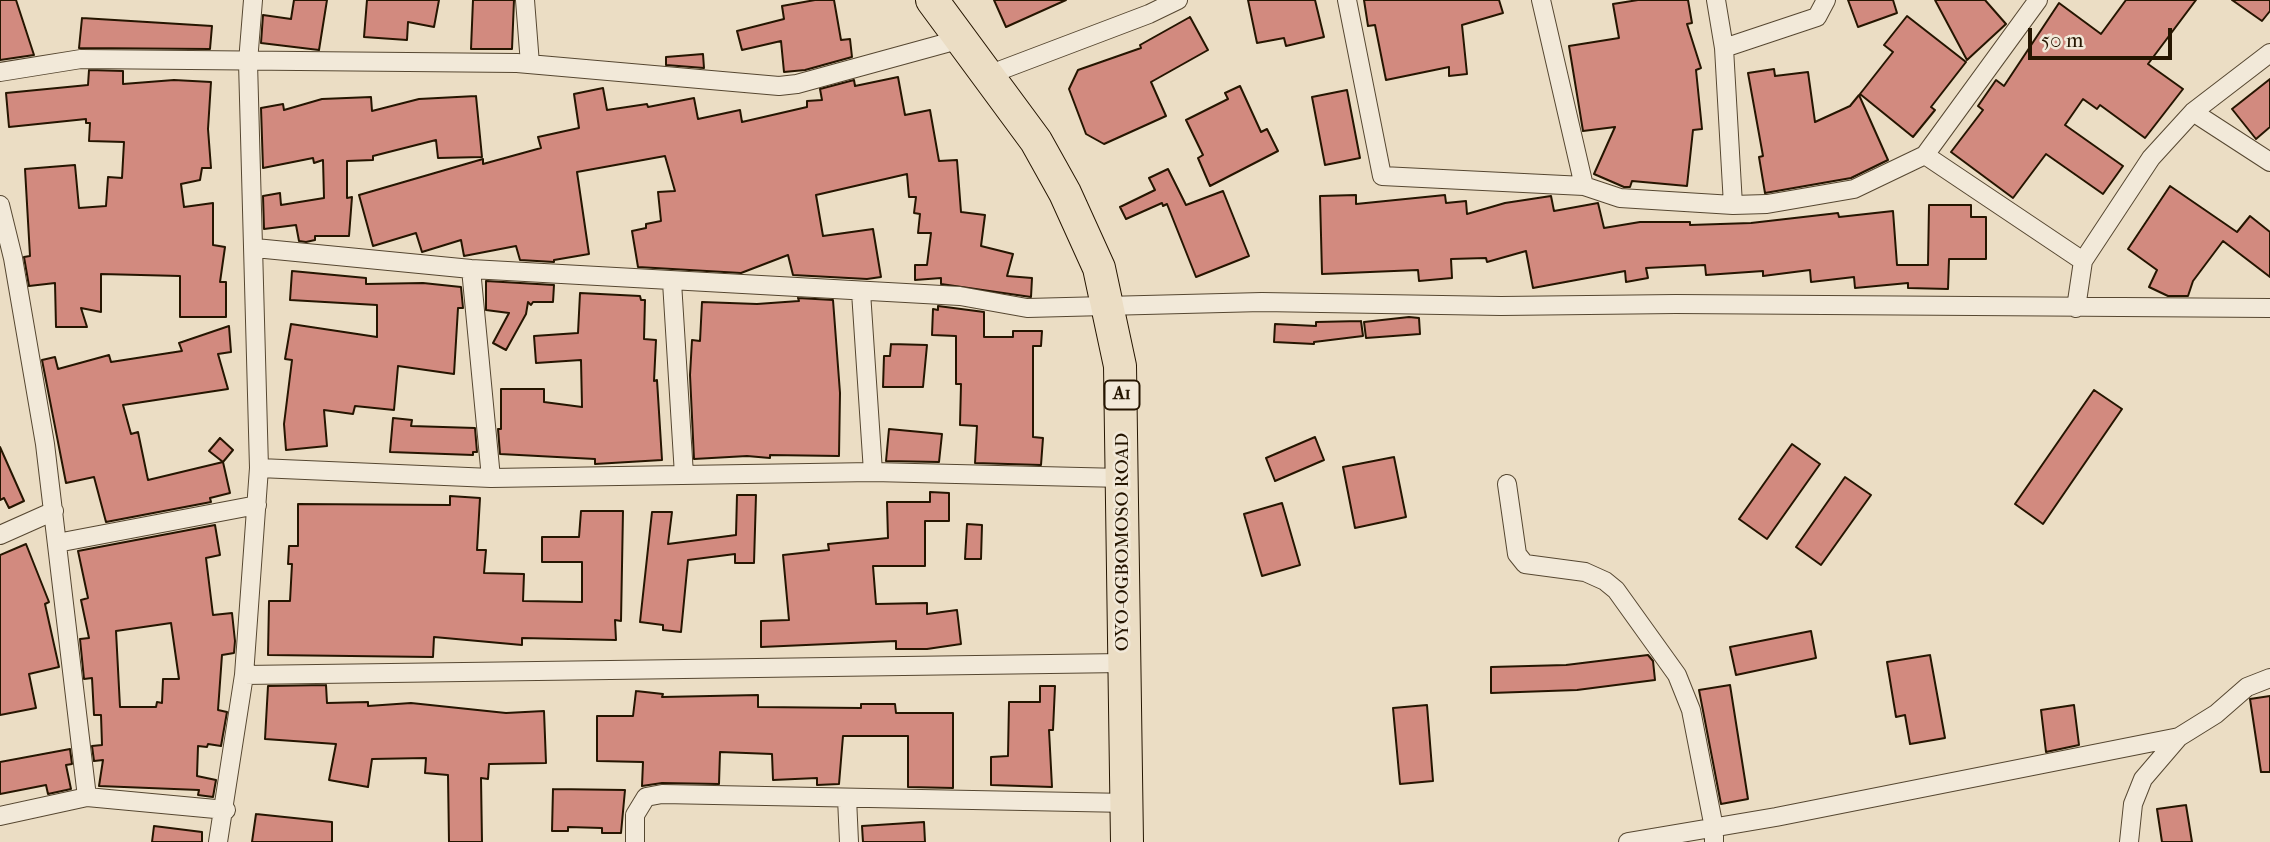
<!DOCTYPE html>
<style>
body{margin:0}
#map{position:relative;width:2270px;height:842px;overflow:hidden;background:#ebddc4;font-family:"IM FELL French Canon",serif}
canvas{display:block}
.scale{position:absolute;left:2028px;top:28px;width:144px;height:32px;box-sizing:border-box;border:4px solid #251500;border-top:0;padding-left:9px;font-size:21px;line-height:24px;white-space:nowrap;color:#251500;-webkit-text-stroke:5px #f2e9d9;paint-order:stroke}
</style>
<div id="map">
<canvas width="2270" height="842"></canvas>
<div class="scale">50 m</div>
</div>
<script>
const ctx = document.querySelector('canvas').getContext('2d');
ctx.lineJoin = 'round';
function fillPath(path, color) { ctx.fillStyle = color; ctx.fill(path, 'evenodd'); }
const toPath = rows => new Path2D(rows.map(r => 'M' + r).join(''));
function strokePath(path, color, width, dash) { ctx.strokeStyle = color; ctx.lineWidth = width; ctx.lineCap = dash ? 'butt' : 'round'; ctx.setLineDash(dash || []); ctx.stroke(path); }
function drawText(font, color, halo, rows, align = 'center') {
  ctx.font = font + ' "IM FELL French Canon",serif'; ctx.lineWidth = 5; ctx.setLineDash([]); ctx.textBaseline = 'middle'; ctx.strokeStyle = halo; ctx.fillStyle = color; for (const [text, x, y, turn = 0] of rows) {
    ctx.save(); ctx.translate(x, y); ctx.rotate((+turn || 0) * Math.PI / 180); ctx.textAlign = isNaN(turn) ? turn : align; if (halo) ctx.strokeText(text, 0, 0); ctx.fillText(text, 0, 0); ctx.restore();
  }
}
const building = toPath([
 [0,0,16,0,34,55,0,60,0,0],
 [294,0,327,0,319,50,261,43,263,15,291,19,294,0],
 [367,0,439,0,434,27,408,22,407,40,364,37,367,0],
 [473,0,514,0,512,49,471,49,473,0],
 [815,0,834,0,841,40,850,39,852,57,805,70,784,72,781,41,742,50,737,31,784,19,782,6,815,0],
 [994,0,1066,0,1006,27,994,0],
 [1248,0,1315,0,1324,37,1286,46,1284,38,1257,43,1248,0],
 [1364,0,1499,0,1503,13,1462,25,1467,74,1449,76,1449,67,1386,80,1375,25,1368,26,1364,0],
 [1638,0,1688,0,1692,23,1687,24,1701,68,1696,70,1702,129,1693,130,1687,186,1632,181,1630,187,1624,187,1594,174,1615,127,1583,131,1569,46,1619,38,1613,4,1638,0],
 [1848,0,1893,0,1897,13,1858,27,1848,0],
 [1935,0,1985,0,2006,24,1967,60,1935,0],
 [2126,0,2196,0,2148,64,2183,89,2145,138,2100,105,2097,109,2083,99,2065,125,2123,166,2103,194,2046,154,2013,198,1951,152,1983,110,1978,106,1996,80,2004,86,2059,3,2101,34,2126,0],
 [2232,0,2270,0,2270,11,2262,21,2232,0],
 [1907,16,1966,62,1931,107,1935,110,1913,137,1860,94,1893,52,1884,45,1907,16],
 [1190,17,1208,50,1151,82,1166,116,1104,144,1086,134,1069,89,1078,70,1141,48,1140,45,1190,17],
 [82,18,212,26,210,49,79,48,82,18],
 [703,54,704,68,666,65,666,57,703,54],
 [1774,69,1775,76,1808,72,1815,122,1850,106,1859,95,1888,160,1851,178,1765,193,1759,157,1763,156,1748,73,1774,69],
 [89,70,123,71,123,84,174,80,211,82,208,129,211,168,202,168,200,180,181,184,184,207,213,203,213,245,225,247,220,282,226,282,226,317,180,317,180,276,101,274,101,312,81,308,87,327,56,327,55,283,29,286,24,257,30,256,25,169,75,165,79,208,106,206,108,177,122,178,124,142,89,141,90,123,86,123,86,119,9,127,6,93,88,85,89,70],
 [898,77,905,115,930,110,939,161,957,160,961,212,985,215,981,246,1013,254,1007,276,1032,278,1031,297,941,284,941,278,915,280,915,265,927,265,931,233,918,233,920,214,914,213,916,197,909,197,907,174,816,195,823,236,873,229,881,277,867,279,793,275,788,255,741,273,638,267,632,231,646,228,646,224,661,221,658,192,675,191,665,156,577,172,589,254,554,260,554,262,520,260,516,246,464,256,461,240,422,252,416,233,373,246,359,195,483,159,483,164,541,148,538,137,579,128,574,94,603,88,607,110,647,104,648,107,694,98,698,119,740,110,742,122,807,107,807,101,822,100,820,89,854,80,855,86,898,77],
 [2270,79,2270,127,2256,139,2232,109,2270,79],
 [1240,86,1261,132,1267,129,1278,151,1210,186,1198,158,1203,155,1186,120,1228,99,1225,93,1240,86],
 [1347,90,1360,158,1325,165,1312,97,1347,90],
 [476,96,482,157,438,158,436,140,373,156,373,160,347,161,347,198,352,197,349,236,315,236,315,240,306,242,299,241,296,225,264,229,263,196,280,193,281,205,324,198,323,160,314,163,313,158,263,168,261,108,283,104,284,110,322,99,371,97,372,111,419,99,476,96],
 [1168,169,1186,205,1223,191,1249,256,1196,277,1167,204,1163,206,1162,203,1126,219,1120,207,1155,190,1149,178,1168,169],
 [2170,186,2237,232,2250,216,2270,232,2270,277,2223,241,2193,281,2188,296,2168,296,2149,287,2157,270,2128,249,2170,186],
 [1356,195,1356,204,1445,195,1446,203,1466,201,1467,214,1505,203,1551,196,1554,211,1598,203,1604,228,1640,222,1690,222,1690,225,1751,223,1838,213,1839,217,1893,211,1897,265,1928,265,1929,205,1971,205,1971,217,1986,217,1986,259,1949,259,1948,289,1908,288,1908,283,1855,288,1854,277,1811,282,1810,270,1763,276,1763,271,1706,275,1705,265,1646,268,1648,278,1626,282,1625,271,1533,288,1526,251,1487,262,1486,258,1451,259,1452,278,1419,281,1418,270,1322,274,1320,196,1356,195],
 [292,271,366,278,366,284,423,283,461,287,463,308,458,308,454,374,398,366,394,410,355,406,353,414,324,410,327,446,286,450,284,424,292,360,285,359,291,324,377,337,377,305,290,300,292,271],
 [486,281,554,285,553,302,533,302,531,305,528,302,526,314,506,350,493,343,509,313,486,310,486,281],
 [580,293,640,296,641,300,645,300,644,339,656,340,654,381,657,380,662,460,595,464,595,459,500,454,498,429,501,429,501,389,544,389,544,402,582,407,581,360,536,363,534,336,578,333,580,293],
 [798,298,833,300,840,393,839,456,770,455,770,458,747,456,694,459,690,375,692,340,700,341,702,302,757,304,799,301,798,298],
 [938,306,984,312,984,337,1013,337,1013,331,1042,331,1041,346,1033,346,1033,437,1043,438,1041,465,975,463,977,426,960,425,961,384,956,384,956,336,932,335,933,309,938,310,938,306],
 [1409,317,1419,318,1420,334,1366,338,1364,322,1409,317],
 [1361,321,1363,336,1314,342,1314,344,1274,342,1275,324,1316,326,1316,322,1361,321],
 [229,326,231,352,218,354,228,389,123,405,131,434,138,432,148,480,223,462,230,493,210,498,211,502,106,522,94,477,66,483,42,360,55,357,58,369,109,355,111,362,182,351,179,343,229,326],
 [891,344,927,345,923,387,883,387,884,356,890,356,891,344],
 [2094,390,2122,409,2043,524,2015,504,2094,390],
 [393,418,412,420,411,426,475,428,477,452,473,452,473,455,390,452,393,418],
 [889,429,942,434,939,462,886,461,889,429],
 [1315,437,1324,460,1275,481,1266,458,1315,437],
 [220,438,233,450,223,462,209,451,220,438],
 [1792,444,1820,464,1767,539,1739,519,1792,444],
 [0,447,24,501,9,508,4,498,0,500,0,447],
 [1394,457,1406,517,1355,528,1343,467,1394,457],
 [1845,477,1871,495,1821,565,1796,547,1845,477],
 [930,492,949,493,949,521,925,521,925,566,873,566,876,604,927,603,927,614,957,610,961,644,927,649,896,649,896,641,761,647,761,621,789,620,783,555,829,550,828,544,888,538,887,502,930,502,930,492],
 [737,495,756,495,754,563,735,563,735,554,688,560,681,632,663,630,663,625,640,622,652,512,672,512,668,544,736,535,737,495],
 [450,496,480,498,477,550,486,550,484,573,524,574,523,601,582,602,582,562,542,562,542,537,579,537,581,511,623,511,621,621,615,620,616,640,522,638,522,645,434,637,433,657,268,655,269,601,290,601,292,564,288,564,289,546,298,546,298,504,450,505,450,496],
 [1282,503,1300,565,1262,576,1244,514,1282,503],
 [967,524,982,525,981,559,965,559,967,524],
 [215,525,220,555,206,558,213,615,232,613,235,641,234,653,222,655,218,710,227,712,221,746,208,744,207,747,198,746,197,776,216,780,213,797,198,795,199,790,99,786,103,760,94,761,92,746,102,745,101,715,94,715,92,678,84,679,80,639,89,638,81,600,88,598,78,551,215,525],
 [171,623,179,679,163,679,162,703,157,702,156,707,120,707,116,631,171,623],
 [26,544,49,602,45,604,59,667,29,674,36,708,0,715,0,555,26,544],
 [1811,631,1816,658,1736,675,1730,647,1811,631],
 [1648,655,1653,661,1655,680,1577,690,1491,693,1491,667,1566,665,1648,655],
 [1930,655,1945,738,1910,744,1905,715,1896,717,1887,662,1930,655],
 [326,685,327,703,368,702,368,706,411,703,506,713,544,711,546,763,489,764,488,779,481,778,482,842,449,842,448,775,425,773,426,758,372,759,368,787,329,780,336,744,265,739,268,686,326,685],
 [1730,685,1748,799,1721,804,1699,690,1730,685],
 [1040,686,1055,686,1053,730,1049,730,1052,787,991,785,991,757,1008,756,1009,702,1040,702,1040,686],
 [636,691,663,694,662,697,758,695,758,707,861,708,861,704,895,704,896,713,953,713,953,788,908,787,908,736,843,736,839,784,817,785,817,778,773,780,772,754,720,752,719,784,662,783,642,786,643,762,597,761,597,716,633,716,636,691],
 [2270,696,2270,772,2261,772,2250,699,2270,696],
 [1427,705,1433,781,1400,784,1393,708,1427,705],
 [2074,705,2079,745,2046,752,2041,710,2074,705],
 [70,749,72,764,66,765,71,789,48,794,46,785,0,794,0,762,70,749],
 [553,789,625,790,621,833,602,833,602,828,568,827,568,831,552,831,553,789],
 [2186,805,2192,842,2162,842,2157,809,2186,805],
 [256,814,332,822,332,842,252,842,256,814],
 [924,822,925,842,863,842,862,826,924,822],
 [154,826,202,832,202,842,152,842,154,826]
]);
fillPath(building, '#d28a7f');
strokePath(building, '#251500', 2);
const street = toPath([
 [525,0,530,64],
 [1347,0,1382,176,1584,186,1620,198,1733,205,1767,204,1854,189,1925,155,2038,0],
 [1541,0,1584,186],
 [1716,0,1724,48,1733,205],
 [1724,48,1817,17,1826,0],
 [0,72,81,59,517,63,779,86,797,84,961,39],
 [988,75,1149,14,1178,0],
 [2193,112,2270,162],
 [1925,155,2083,261],
 [0,205,13,258,45,444,87,797,226,810],
 [255,248,471,269,960,296,1027,308,1262,302,1501,306,1676,304,2270,308],
 [471,269,491,478],
 [672,282,684,475],
 [861,292,873,472],
 [2076,308,2083,261,2151,158,2193,112,2270,53],
 [259,468,491,478,873,472,1122,478],
 [1507,484,1517,554,1525,564,1585,572,1605,581,1616,590,1677,675,1691,710,1714,828,1714,842],
 [0,535,54,511],
 [57,543,257,505],
 [244,675,1123,663],
 [847,798,849,842],
 [0,816,87,797],
 [218,842,244,675,259,468,248,62,253,0],
 [635,842,635,815,646,797,662,794,1128,803],
 [1628,842,1776,817,2179,737,2216,714,2247,687,2270,678],
 [2129,842,2133,804,2143,779,2179,737]
]);
const highway = toPath([
 [932,0,1036,141,1065,193,1099,268,1120,366,1127,842]
]);
strokePath(street, '#564731', 20);
strokePath(highway, '#251500', 34);
strokePath(street, '#f2e9d9', 18);
strokePath(highway, '#ebddc4', 32);
for (const [x, y, w] of [
 [1122,395,35]
]) { const box = new Path2D(); box.roundRect(x - w / 2, y - 14.5, w, 29, 5); ctx.fillStyle = '#f2e9d9'; ctx.fill(box); strokePath(box, '#251500', 2); }
drawText('bold 18px', '#251500', null, [
 ["A1",1122,395]
]);
drawText('19px', '#251500', '#f2e9d9', [
 ["OYO-OGBOMOSO ROAD",1123,542,-90]
]);
</script>
